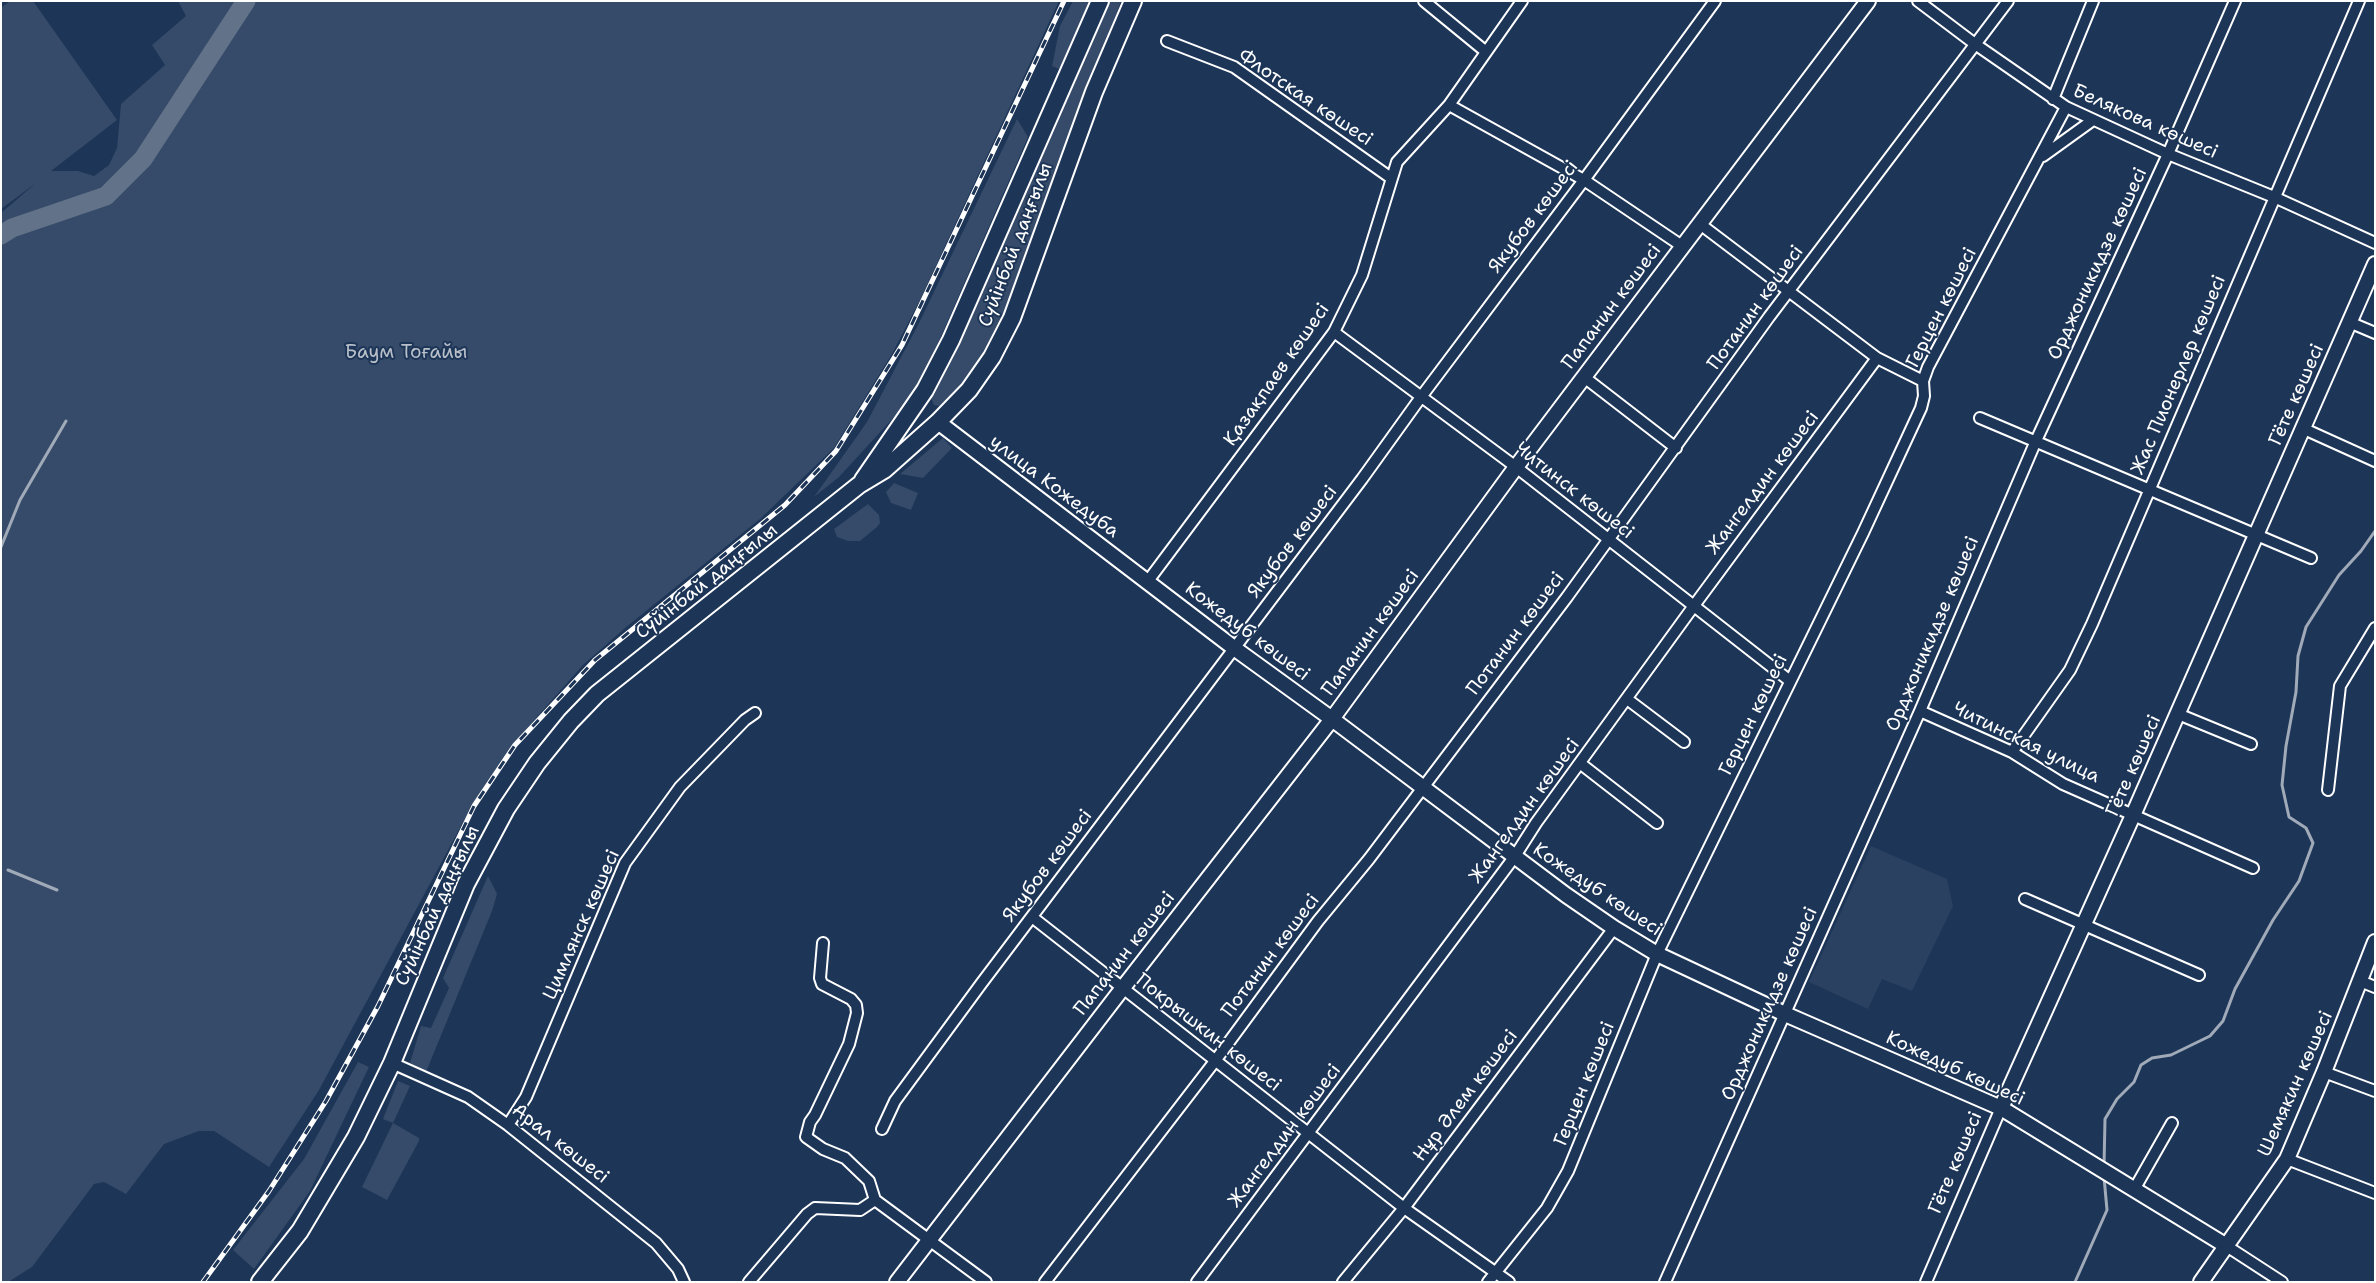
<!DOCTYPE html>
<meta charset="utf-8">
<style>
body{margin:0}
#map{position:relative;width:2376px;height:1283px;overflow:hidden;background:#1d3557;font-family:"Shantell Sans",sans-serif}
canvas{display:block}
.frame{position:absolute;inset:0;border:2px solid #fff;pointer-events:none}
</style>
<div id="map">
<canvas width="2376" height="1283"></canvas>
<div class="frame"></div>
</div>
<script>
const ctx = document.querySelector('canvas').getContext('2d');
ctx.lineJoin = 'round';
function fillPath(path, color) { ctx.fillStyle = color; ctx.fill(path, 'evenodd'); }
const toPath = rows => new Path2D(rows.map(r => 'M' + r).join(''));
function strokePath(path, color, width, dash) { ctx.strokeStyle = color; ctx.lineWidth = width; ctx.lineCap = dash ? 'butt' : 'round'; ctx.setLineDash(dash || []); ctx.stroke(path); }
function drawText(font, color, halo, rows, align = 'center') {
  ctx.font = font + ' "Shantell Sans",sans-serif'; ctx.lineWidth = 4; ctx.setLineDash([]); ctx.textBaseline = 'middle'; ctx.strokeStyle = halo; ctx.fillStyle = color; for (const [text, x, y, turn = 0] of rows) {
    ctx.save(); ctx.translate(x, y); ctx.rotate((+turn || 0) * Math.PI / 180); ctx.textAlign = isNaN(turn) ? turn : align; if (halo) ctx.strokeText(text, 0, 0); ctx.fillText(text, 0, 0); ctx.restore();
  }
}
fillPath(toPath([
 [1871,846,1947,879,1953,906,1912,991,1882,979,1868,1009,1809,982]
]), '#2a4161');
fillPath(toPath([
 [10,1,33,1,117,120,51,171,78,171,94,176,109,165,117,148,121,104,165,65,152,45,186,16,178,1,1059,1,920,300,892,354,834,448,760,519,625,628,583,665,514,743,475,800,319,1090,269,1167,214,1131,199,1131,164,1144,126,1194,104,1182,94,1184,32,1267,8,1282,1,1282,1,213,36,183,1,209,1,8],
 [1073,1,1091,1,1059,69,1052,66,1060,26],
 [1110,1,1121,1,1002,327,966,380,944,402,939,406,934,405,931,398,960,340],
 [1017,119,1028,137,922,380,894,417,839,477,814,497,867,422,919,323],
 [943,438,952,448,923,478,900,474],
 [894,483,918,493,911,510,891,503,886,492],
 [868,504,879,515,880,523,877,527,860,541,848,541,837,537,834,529],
 [488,876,497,894,492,911,426,1072,410,1063,421,1026,431,1028,449,988,443,978],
 [358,1062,369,1067,310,1191,254,1269,233,1250,304,1159],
 [398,1081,410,1086,393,1123,419,1138,419,1141,387,1200,362,1187,393,1123,383,1119]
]), '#364b69');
strokePath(toPath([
 [1,547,20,500,66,421],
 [8,870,57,890],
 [2104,1166,2105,1119,2117,1099,2134,1082,2141,1065,2152,1058,2171,1055,2210,1036,2223,1021,2235,989,2273,920,2299,881,2313,843,2306,828,2289,817,2282,785,2286,746,2296,692,2298,656,2306,627,2339,575,2361,551,2375,531],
 [2075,1282,2107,1210,2104,1177]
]), '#a0aab8', 3);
strokePath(toPath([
 [1,235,12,228,106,196,143,159,246,1]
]), '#617289', 19);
const street = toPath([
 [1424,1,1485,51],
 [1918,1,1975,44,2066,107,2168,154,2274,197,2375,243],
 [1167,41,1234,67,1391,178],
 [2053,99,2093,1],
 [1449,105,1584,180,1682,246],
 [2043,156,2093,120],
 [1700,224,1877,358,1923,381],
 [2349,322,2375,333],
 [1334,332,1516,467,1790,681],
 [1584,377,1676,448],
 [1980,418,2311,558],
 [2302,428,2375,461],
 [1148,581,1334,332,1362,275,1397,162,1449,105,1522,1],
 [1627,699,1684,742],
 [1920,711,2012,752,2063,784,2253,868],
 [2178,714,2251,744],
 [2012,752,2070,670,2092,624,2359,1],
 [1581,764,1657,823],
 [2328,790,2340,686,2375,628],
 [2025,899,2199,975],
 [1032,917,1404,1208,1509,1282],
 [823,943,820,978,822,984,851,999,856,1005,857,1013,849,1044,815,1115,810,1122,806,1137,823,1149,845,1158,869,1181,875,1200],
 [2360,981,2375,987],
 [392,1063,468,1097,508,1125,656,1243,678,1269,684,1282],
 [2324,1072,2375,1091],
 [508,1125,526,1097,625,863,680,787,745,720,755,713],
 [882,1129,895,1101,981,984,1362,479,1421,397,1584,180,1715,1],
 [2287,1159,2375,1193],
 [2135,1188,2172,1123],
 [875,1200,986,1282],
 [2225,1245,2282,1282],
 [749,1282,807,1214,815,1208,860,1210,875,1200],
 [1045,1282,1215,1061,1318,921,1369,859,1567,597,1769,317,2008,1],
 [1197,1282,1515,856,1536,823,1693,607,1877,358],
 [1343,1282,1404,1208,1614,928],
 [1488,1282,1547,1208,1568,1171,1657,954,1863,533,1921,408,1924,396,1923,381,1928,367,2066,107],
 [1665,1282,1920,711,2035,443,2168,154,2235,1],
 [1926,1282,2001,1108]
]);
const secondary = toPath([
 [938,422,1234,648,1332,719,1566,895,1614,928,1657,954,1785,1014,2001,1108,2225,1245],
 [2001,1108,2134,813,2375,264],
 [897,1282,1122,989,1332,719,1516,467,1868,1],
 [2201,1282,2287,1159,2324,1072,2375,942]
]);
const primary = toPath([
 [863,480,925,390,951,340,1100,1],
 [260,1282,300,1231,356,1137,392,1063,466,884,506,809,537,763,571,721,597,694,859,485,884,470,938,422,969,390,992,357,1012,318,1094,92,1133,1]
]);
strokePath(street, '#fff', 14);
strokePath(secondary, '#fff', 18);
strokePath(primary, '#fff', 20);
strokePath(street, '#1d3557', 10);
strokePath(secondary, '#1d3557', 14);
strokePath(primary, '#1d3557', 16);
const rail = toPath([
 [203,1282,269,1191,326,1101,378,1006,474,806,515,745,595,660,785,505,836,451,902,345,1064,1]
]);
strokePath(rail, '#fff', 5);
strokePath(rail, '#1d3557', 3, [9]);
drawText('19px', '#fff', '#1d3557', [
 ["Флотская көшесі",1305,98,34],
 ["Белякова көшесі",2145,122,24],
 ["Якубов көшесі",1534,217,-53],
 ["Сүйінбай даңғылы",1016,245,-69],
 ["Орджоникидзе көшесі",2098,264,-65],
 ["Папанин көшесі",1612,307,-53],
 ["Потанин көшесі",1756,308,-54],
 ["Герцен көшесі",1942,308,-63],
 ["Қазақпаев көшесі",1277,375,-55],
 ["Жас Пионерлер көшесі",2179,375,-67],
 ["Гёте көшесі",2297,395,-66],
 ["Жангелдин көшесі",1763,483,-53],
 ["улица Кожедуба",1054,487,37],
 ["Читинск көшесі",1574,491,38],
 ["Якубов көшесі",1293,542,-53],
 ["Сүйінбай даңғылы",707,582,-38],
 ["Кожедуб көшесі",1247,632,37],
 ["Папанин көшесі",1371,633,-54],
 ["Потанин көшесі",1516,634,-53],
 ["Орджоникидзе көшесі",1933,634,-67],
 ["Герцен көшесі",1754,715,-64],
 ["Читинская улица",2026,743,26],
 ["Гёте көшесі",2134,766,-66],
 ["Жангелдин көшесі",1525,811,-54],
 ["Якубов көшесі",1048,866,-53],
 ["Кожедуб көшесі",1597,890,34],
 ["Сүйінбай даңғылы",438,906,-65],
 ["Цимлянск көшесі",582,925,-66],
 ["Папанин көшесі",1125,954,-52],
 ["Потанин көшесі",1271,956,-53],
 ["Орджоникидзе көшесі",1770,1004,-66],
 ["Покрышкин көшесі",1208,1033,38],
 ["Кожедуб көшесі",1955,1069,25],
 ["Герцен көшесі",1585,1084,-68],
 ["Шемякин көшесі",2296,1084,-66],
 ["Нұр Әлем көшесі",1466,1096,-53],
 ["Жангелдин көшесі",1285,1136,-53],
 ["Арал көшесі",560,1144,38],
 ["Гёте көшесі",1956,1163,-67]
]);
drawText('19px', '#b9c0ca', '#1d3557', [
 ["Баум Тоғайы",406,353]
]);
</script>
